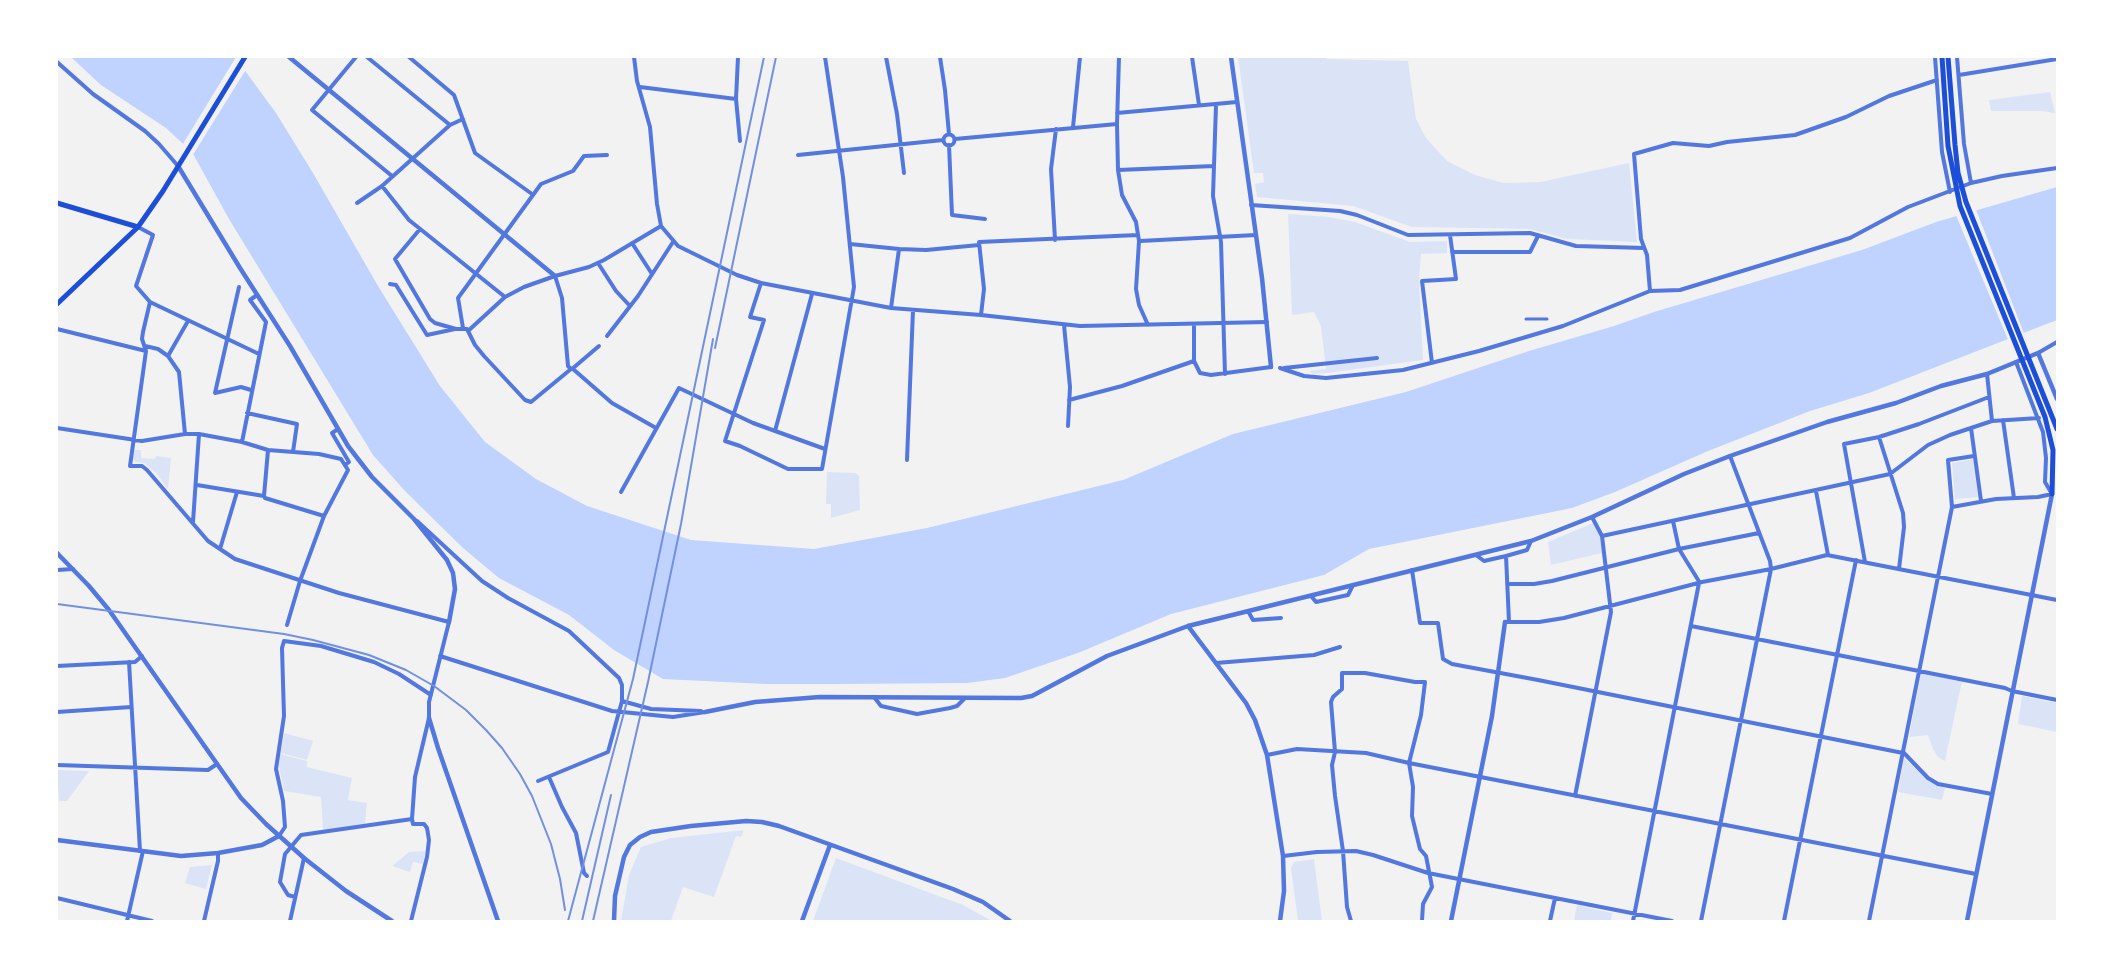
<!DOCTYPE html>
<style>
body{margin:0}
#map{position:relative;width:2114px;height:978px;overflow:hidden;background:#f2f2f2;font-family:"Titillium Web",sans-serif}
canvas{display:block}
.frame{position:absolute;inset:0;border:58px solid #fff;pointer-events:none}
</style>
<div id="map">
<canvas width="2114" height="978"></canvas>
<div class="frame"></div>
</div>
<script>
const ctx = document.querySelector('canvas').getContext('2d');
ctx.lineJoin = 'round';
function fillPath(path, color) { ctx.fillStyle = color; ctx.fill(path, 'evenodd'); }
const toPath = rows => new Path2D(rows.map(r => 'M' + r).join(''));
function strokePath(path, color, width, dash) { ctx.strokeStyle = color; ctx.lineWidth = width; ctx.lineCap = dash ? 'butt' : 'round'; ctx.setLineDash(dash || []); ctx.stroke(path); }
fillPath(toPath([
 [1238,57,1326,57,1327,59,1408,61,1416,119,1426,138,1447,161,1475,175,1503,183,1540,182,1629,163,1637,242,1567,239,1530,229,1412,227,1353,206,1257,197,1255,184,1264,182,1263,173,1254,173],
 [2050,92,2055,113,2042,111,1991,111,1989,100],
 [1288,214,1329,217,1355,222,1410,242,1447,241,1447,253,1421,254,1419,280,1423,360,1327,373,1313,374,1309,371,1326,369,1321,326,1314,312,1292,315],
 [134,450,141,450,141,458,155,459,156,456,171,458,168,489,156,473,144,463,136,462,133,459],
 [1973,459,1978,497,1955,499,1952,463],
 [827,472,856,473,859,476,860,510,831,518,831,504,826,504],
 [1593,523,1600,536,1602,553,1551,565,1548,542],
 [1921,673,1962,681,1945,761,1938,757,1933,749,1928,735,1909,737],
 [2022,696,2057,703,2057,732,2018,724],
 [284,733,313,741,307,760,281,753],
 [280,754,307,761,307,767,352,778,348,800,367,803,365,824,323,830,321,797,284,791,279,767],
 [1904,758,1929,781,1945,788,1942,800,1898,792],
 [57,770,89,771,67,801,59,801],
 [744,830,741,837,736,836,714,897,683,887,671,921,621,921,629,875,641,847,671,838],
 [425,851,423,864,413,862,410,872,392,866,409,852],
 [836,858,963,905,992,921,813,921],
 [1314,859,1322,921,1298,921,1291,868,1294,862],
 [212,865,206,889,185,883,190,867],
 [1577,905,1612,913,1611,921,1574,921]
]), '#dbe4f7');
fillPath(toPath([
 [71,57,235,57,276,113,313,173,378,286,440,386,485,442,536,479,587,506,691,540,814,549,927,528,1123,480,1233,434,1406,392,1529,351,1614,326,1654,312,1862,250,1936,222,2057,187,2057,320,1869,393,1810,411,1708,451,1615,492,1572,508,1369,549,1324,575,1171,614,1078,653,1005,678,967,683,838,684,766,684,663,679,614,650,569,615,499,578,463,548,405,491,373,455,229,219,192,152,166,128,101,85]
]), '#bfd3fe');
fillPath(toPath([
 [236,57,238,57,247,68,191,158,181,147],
 [1975,207,2025,336,2009,342,1955,213]
]), '#f2f2f2');
strokePath(toPath([
 [1526,319,1547,319]
]), '#5277de', 3);
strokePath(toPath([
 [356,57,312,110,392,176],
 [367,57,450,125],
 [409,57,454,95,475,153,532,194],
 [634,57,637,81,650,127,657,204,661,226],
 [738,57,736,99,740,141],
 [886,57,897,114,904,173],
 [940,57,945,90,949,134],
 [1119,57,1117,124,1118,170,1122,195,1136,222,1139,241,1136,289,1139,305,1148,325],
 [1192,57,1199,105],
 [1935,57,1942,152,1950,192],
 [1957,57,1964,144,1971,183],
 [57,62,93,94,145,131,159,144,178,166],
 [1959,75,2057,59],
 [640,87,736,99],
 [1216,105,1213,196,1221,242,1225,374],
 [1117,113,1237,102],
 [1073,127,1080,57],
 '943.5 140a5.5 5.5 0 1 1 11 0a5.5 5.5 0 1 1-11 0Z',
 [955,139,1117,124],
 [949,145,952,215,985,219],
 [798,155,943,140],
 [1118,170,1214,166],
 [382,186,409,220,505,297],
 [357,203,382,186,450,125,463,119],
 [1251,205,1340,211,1357,215,1408,235,1530,233,1576,246,1644,248],
 [138,227,153,235,136,286,150,302,259,354],
 [420,229,395,259,430,319,435,323,456,329,467,329,475,345,484,356,525,400,531,402,571,369,568,366,562,298,555,276,589,267,604,260,661,226,678,246,737,275,761,283,891,308,981,315,1080,326,1267,322],
 [1055,240,1051,169,1056,129],
 [1140,241,1256,235],
 [632,243,652,274],
 [850,244,899,249,926,250,979,245],
 [1452,252,1530,252,1538,236],
 [598,263,616,291,630,306],
 [761,283,750,317,764,320,725,441,740,446,788,469,822,469,854,287,843,177,825,57],
 [390,284,396,285,427,335,455,329],
 [239,287,215,393,241,387,251,390],
 [1650,291,1647,255,1641,239,1634,154,1673,143,1709,146,1727,142,1795,135,1846,117,1889,96,1937,80],
 [150,302,143,332,142,339,146,351,130,466,142,466,147,470,208,541,235,559,339,593,449,622,429,702,429,718,415,777,412,819],
 [891,308,899,249],
 [981,315,984,289,979,242,1138,235],
 [1194,324,1194,361,1200,373,1211,375,1271,367],
 [1064,325,1070,387,1068,426],
 [463,328,458,298,541,184,573,171,584,156,607,155],
 [57,329,146,351],
 [468,331,505,297,524,287,555,276],
 [607,336,638,296,673,242],
 [145,346,158,349,168,356,188,321],
 [2038,353,2057,342],
 [168,356,179,372,185,434],
 [1432,363,1422,281,1456,279,1450,235],
 [1280,368,1304,376,1326,378,1403,370,1479,351,1563,326,1650,291,1680,290,1850,238,1908,207,1971,183,2002,176,2057,168],
 [1284,368,1377,358],
 [572,369,599,346],
 [573,369,612,403,656,428],
 [1987,374,1992,421],
 [1069,400,1122,386,1194,361],
 [247,413,297,424,293,452],
 [2003,420,2014,498],
 [57,428,142,441,185,434,199,434,242,442,268,450,319,454,341,459,348,470,324,516,300,581,287,625],
 [1971,428,1981,501],
 [338,429,332,433,349,462,345,465],
 [775,431,812,294],
 [1879,437,1903,513,1904,527,1899,569],
 [242,442,266,322,250,300,257,295],
 [907,460,913,310],
 [197,485,264,496,265,498,324,516],
 [1816,491,1828,555],
 [621,492,679,388,753,423,825,449],
 [264,496,268,450],
 [1952,507,1948,460,1974,456],
 [417,521,482,581,508,598,569,631,619,678,622,685,622,701,608,752,538,781],
 [1673,521,1679,549,1700,583],
 [193,522,199,434],
 [1602,536,1890,474,1928,445,1950,435,1992,421,2039,418],
 [220,549,237,492],
 [1476,555,1484,561,1506,556,1527,550,1531,541],
 [1506,556,1509,622],
 [1865,562,1844,444,1879,437,1919,424,1989,397],
 [57,570,73,569],
 [1412,570,1420,623,1438,623,1443,659,1452,664,1538,680,1903,753],
 [1507,584,1534,584,1552,581,1679,549,1759,533],
 [1311,596,1316,602,1348,595,1353,585],
 [1248,611,1253,620,1281,618],
 [1505,622,1539,622,1564,618,1702,582,1771,569,1827,555,2057,600],
 [1691,626,2005,688,2012,691,2057,700],
 [440,656,612,711,673,717,705,712],
 [129,662,140,851],
 [1216,663,1314,655,1340,647],
 [57,666,135,662,142,656],
 [874,697,881,706,917,714,950,708,957,706,965,698],
 [622,701,651,709,701,711],
 [57,712,131,707],
 [1903,752,1928,778,1938,784,1992,794],
 [1267,755,1297,749,1366,753,1409,763,1976,874],
 [57,765,208,770,217,764],
 [549,777,562,807,576,833,584,873,587,876],
 [1575,796,1611,612,1602,536,1592,517],
 [279,836,285,827,283,801,276,769,284,716,282,648,284,641,321,646,374,662,399,674,431,695],
 [1283,856,1317,852,1356,851,1373,855,1428,873,1672,921],
 [295,897,288,895,280,882,285,854,301,835,412,819,413,824,424,824,427,828,429,840,427,857,411,921],
 [57,898,152,921],
 [127,921,143,851],
 [204,921,218,861,218,853],
 [290,921,304,858],
 [1351,921,1347,907,1343,851,1335,796,1332,765,1335,752,1331,702,1333,697,1342,689,1342,673,1365,673,1415,682,1425,682,1421,715,1409,763,1413,787,1412,816,1420,849,1426,856,1432,887,1423,904,1422,921],
 [1550,921,1555,898],
 [1633,921,1699,583],
 [1701,921,1771,569,1770,561,1730,456],
 [1784,921,1856,560],
 [1869,921,1952,507,1996,499,2038,497,2052,494,2045,482,2046,458,2043,432,2016,362]
]), '#5277de', 4);
strokePath(toPath([
 [289,57,555,276],
 [1231,57,1262,278,1271,367],
 [178,166,240,268,290,346,348,446,372,477,414,519,447,560,453,573,455,589,449,622],
 [57,553,89,586,109,610,241,798,266,824,304,858,346,891,392,921],
 [1188,626,1246,703,1255,720,1267,755,1283,856,1284,891,1280,921],
 [705,712,755,702,820,697,1021,698,1032,696,1107,656,1188,626,1531,541,1592,517,1684,474,1730,456,1827,422,1896,403,1941,386,1987,374,2038,353,2057,399],
 [429,718,438,748,498,921],
 [57,840,181,856,218,853,262,845,279,836],
 [614,921,615,896,624,857,630,845,640,837,651,832,691,826,746,821,762,822,779,826,953,889,983,902,1010,921],
 [802,921,830,845],
 [1451,921,1492,716,1505,622],
 [1967,921,2052,494]
]), '#5277de', 4.5);
strokePath(toPath([
 [57,203,138,227],
 [57,304,138,227,163,191,245,57]
]), '#1d4ed8', 5);
strokePath(toPath([
 [1942,57,1948,146,1960,206,2045,417,2053,450,2052,494],
 [1948,57,1955,145,1958,173,1966,202,2057,429]
]), '#1d4ed8', 5);
strokePath(toPath([
 [715,348,776,57],
 [57,604,284,634,313,640,369,655,406,670,434,686,466,710,486,730,502,748,520,774,532,796,551,844,560,879,565,910],
 [568,921,633,679,764,57],
 [582,921,611,795],
 [593,921,648,682,681,524,713,339]
]), '#7290e2', 2);
</script>
